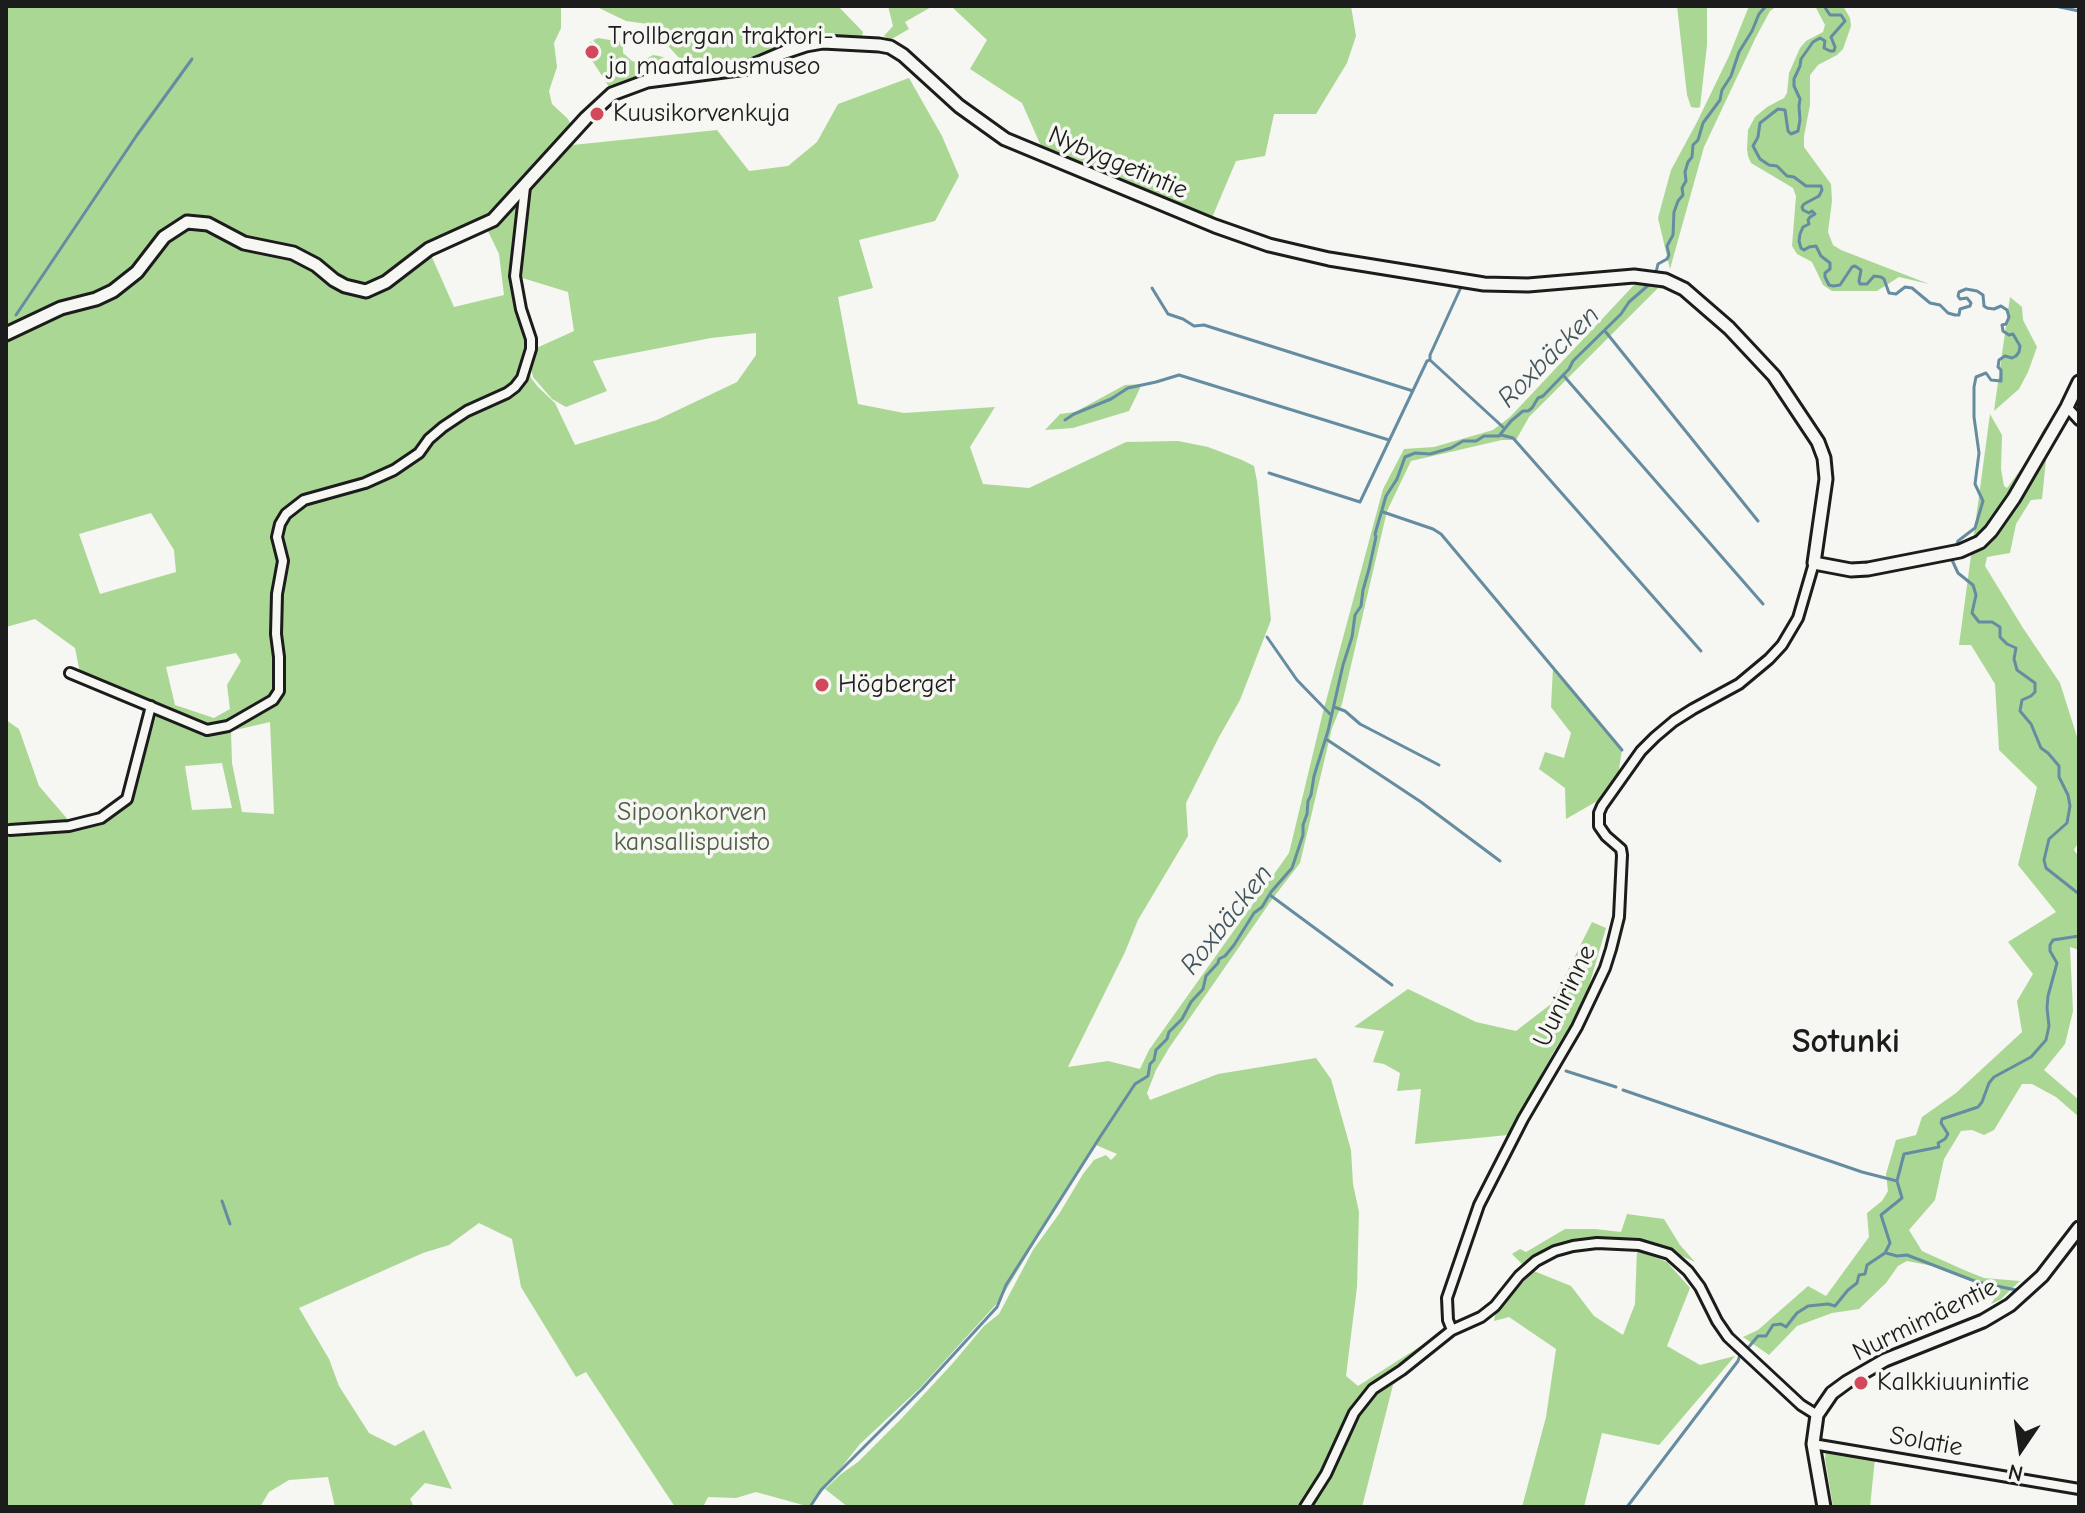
<!DOCTYPE html>
<meta charset="utf-8">
<style>
body{margin:0}
#map{position:relative;width:2085px;height:1513px;overflow:hidden;background:#f6f6f2;font-family:"Comic Neue",sans-serif}
canvas{display:block}
.frame{position:absolute;inset:0;border:8px solid #1c1c1c;pointer-events:none}
.north{position:absolute;left:1981px;top:1409px;width:80px;height:80px;-webkit-text-stroke:6px #f6f6f2;paint-order:stroke;rotate:193deg;font-size:22px;font-weight:700;line-height:32px;text-align:center;color:#1c1c1c}
.north::after{content:'';display:block;margin:auto;width:28px;height:36px;background:#1c1c1c;clip-path:polygon(50% 0,100% 100%,50% 72%,0 100%)}
</style>
<div id="map">
<canvas width="2085" height="1513"></canvas>
<div class="frame"></div>
<div class="north">N</div>
</div>
<script>
const ctx = document.querySelector('canvas').getContext('2d');
ctx.lineJoin = 'round';
function fillPath(path, color) { ctx.fillStyle = color; ctx.fill(path, 'evenodd'); }
const toPath = rows => new Path2D(rows.map(r => 'M' + r).join(''));
function strokePath(path, color, width, dash) { ctx.strokeStyle = color; ctx.lineWidth = width; ctx.lineCap = dash ? 'butt' : 'round'; ctx.setLineDash(dash || []); ctx.stroke(path); }
function drawText(font, color, halo, rows, align = 'center') {
  ctx.font = font + ' "Comic Neue",sans-serif'; ctx.lineWidth = 7; ctx.setLineDash([]); ctx.textBaseline = 'middle'; ctx.strokeStyle = halo; ctx.fillStyle = color; for (const [text, x, y, turn = 0] of rows) {
    ctx.save(); ctx.translate(x, y); ctx.rotate((+turn || 0) * Math.PI / 180); ctx.textAlign = isNaN(turn) ? turn : align; if (halo) ctx.strokeText(text, 0, 0); ctx.fillText(text, 0, 0); ctx.restore();
  }
}
fillPath(toPath([
 [6,6,838,6,863,32,861,39,789,45,735,66,691,71,648,24,626,21,597,7,561,8,561,28,554,43,557,67,549,91,552,104,568,119,572,127,489,215,426,245,383,277,365,285,347,281,337,275,319,260,295,248,246,237,209,219,198,216,185,217,160,233,133,268,110,286,94,293,59,302,6,327],
 [888,6,933,6,905,22,909,29,890,40,884,36,893,26],
 [951,6,1351,6,1356,36,1347,63,1316,114,1274,114,1265,156,1236,161,1211,220,1041,146,1022,103,970,69,987,40],
 [1677,6,1707,6,1707,45,1700,107,1697,108,1691,107,1687,95],
 [1749,6,1777,6,1770,11,1756,37,1704,147,1670,269,1658,218,1671,170,1697,122,1729,56],
 [1815,6,1843,6,1850,18,1851,26,1843,49,1837,55,1818,65,1810,75,1810,105,1804,136,1804,147,1831,184,1832,201,1828,232,1833,245,1841,250,1929,284,1899,277,1877,291,1832,291,1823,285,1812,262,1797,254,1792,246,1796,196,1793,188,1751,163,1748,156,1747,149,1748,130,1755,117,1767,107,1784,98,1787,93,1789,73,1800,48,1806,41,1823,32,1825,25],
 [598,38,622,42,623,44,623,53,632,61,639,63,653,55,659,56,669,59,674,69,671,74,613,88,609,87,588,54,587,48,591,41,594,51,600,49,593,40],
 [909,78,942,136,959,176,935,221,859,240,873,288,838,297,858,404,904,413,995,407,970,447,983,484,1029,488,1126,442,1178,441,1208,447,1242,460,1254,466,1257,481,1271,620,1240,700,1219,737,1186,803,1188,836,1138,920,1125,952,1068,1067,1108,1061,1140,1069,1149,1050,1289,853,1323,712,1383,489,1404,449,1434,447,1493,430,1510,417,1633,286,1644,281,1665,285,1673,291,1658,288,1529,417,1516,440,1502,440,1411,461,1387,511,1342,704,1332,728,1300,863,1273,898,1169,1048,1156,1070,1147,1093,1150,1100,1218,1074,1316,1058,1331,1079,1351,1150,1353,1184,1359,1212,1357,1287,1346,1376,1358,1386,1438,1335,1443,1339,1393,1385,1362,1507,848,1507,825,1489,841,1474,858,1462,901,1419,953,1363,984,1326,999,1314,1033,1250,1059,1214,1083,1174,1094,1160,1106,1155,1111,1160,1117,1154,1096,1145,1076,1173,1000,1300,920,1388,860,1444,810,1507,756,1492,736,1498,708,1497,703,1507,675,1507,586,1372,576,1377,521,1287,512,1239,479,1223,449,1245,423,1253,299,1308,329,1359,339,1386,369,1433,395,1446,424,1430,452,1489,425,1483,410,1499,414,1507,335,1507,328,1477,289,1480,269,1492,260,1507,6,1507,6,761,8,761,6,720,19,729,39,786,76,829,104,822,131,802,159,706,80,673,75,648,35,619,6,627,6,340,63,313,97,304,115,296,141,275,169,241,188,228,206,230,243,249,291,258,313,269,330,285,342,292,354,295,366,297,389,287,431,255,454,307,504,295,499,254,487,229,496,225,522,198,514,277,529,339,528,364,531,378,538,387,555,403,575,445,657,420,737,382,756,355,756,333,711,338,593,361,607,391,566,407,552,399,533,377,529,361,532,350,574,331,568,292,516,276,526,194,563,146,717,130,749,171,788,166,817,142,838,104],
 [151,513,174,550,176,572,100,594,79,534],
 [236,653,241,661,227,685,230,709,214,718,175,705,166,667],
 [270,722,274,814,242,812,232,763,231,731],
 [222,763,232,808,192,810,185,766],
 [2010,297,2022,307,2023,320,2037,347,2028,372,2019,389,1994,411],
 [1142,384,1129,411,1073,428,1045,430,1060,414,1075,412,1125,385],
 [1990,414,2002,435,2001,469,2004,486,2007,488,2029,458,2043,430,2050,421,2042,499,2031,500,2016,524,2010,553,1987,557,1985,566,2023,628,2060,683,2079,743,2079,841,2074,850,2079,857,2079,950,2070,947,2073,1011,2065,1044,2044,1070,2079,1100,2079,1117,2056,1097,2032,1084,2022,1084,1994,1130,1984,1135,1972,1130,1961,1131,1944,1159,1935,1200,1909,1230,1922,1251,1964,1270,1984,1278,2020,1281,2000,1300,1991,1304,2000,1290,1933,1266,1907,1261,1898,1266,1886,1283,1859,1309,1832,1313,1797,1326,1769,1355,1743,1337,1758,1330,1808,1286,1826,1296,1869,1237,1867,1213,1882,1201,1888,1191,1886,1174,1896,1140,1916,1135,1922,1117,1956,1093,2022,1032,2017,1001,2033,974,2008,942,2056,912,2018,865,2037,787,1999,750,1995,684,1971,645,1959,645],
 [1553,667,1622,750,1618,775,1599,800,1566,819,1565,788,1539,769,1545,752,1564,758,1571,733,1551,707],
 [1592,922,1606,928,1584,1003,1553,1053,1508,1135,1415,1144,1421,1089,1397,1091,1400,1073,1384,1064,1373,1062,1384,1031,1354,1027,1408,989,1476,1022,1516,1031,1551,1004],
 [1627,1214,1664,1219,1680,1245,1695,1262,1671,1251,1627,1239,1580,1240,1535,1256,1522,1264,1512,1254,1520,1249,1526,1252,1565,1229,1595,1229,1621,1232],
 [1637,1250,1667,1262,1690,1288,1667,1346,1700,1365,1735,1356,1659,1445,1602,1433,1584,1507,1522,1507,1546,1417,1556,1349,1509,1317,1494,1321,1496,1311,1534,1271,1571,1286,1594,1316,1623,1335,1635,1304],
 [1826,1452,1875,1458,1870,1507,1833,1507,1825,1458]
]), '#abd795');
strokePath(toPath([
 [1825,6,1826,9,1830,15,1841,15,1845,21,1831,37,1835,47,1834,51,1830,51,1824,48,1825,41,1820,38,1813,42,1801,59,1800,66,1794,79,1794,86,1800,99,1799,106,1800,120,1798,131,1791,134,1788,131,1785,110,1778,109,1760,123,1758,137,1753,146,1760,159,1769,165,1777,166,1787,176,1794,177,1806,186,1821,186,1822,190,1819,196,1804,204,1802,207,1803,210,1809,213,1812,211,1815,214,1810,217,1808,220,1809,224,1803,227,1800,234,1799,241,1801,248,1804,250,1809,247,1816,246,1821,256,1830,263,1830,269,1825,273,1825,277,1829,285,1833,286,1840,285,1852,267,1855,266,1861,270,1859,281,1860,284,1867,284,1874,276,1881,277,1884,279,1889,293,1896,294,1905,287,1912,288,1930,303,1940,305,1948,313,1955,315,1959,315,1960,309,1970,306,1971,303,1967,298,1960,299,1958,296,1959,292,1966,289,1977,291,1983,295,1984,306,1987,308,1994,309,2001,306,2007,310,2009,317,2006,324,2002,325,2003,331,2009,335,2013,334,2020,346,2019,352,2016,356,2012,358,2005,356,1999,360,1998,367,2001,370,2001,381,1991,380,1986,373,1976,377,1974,387,1974,417,1979,453,1975,484,1983,501,1975,528,1958,541,1955,549],
 [2055,6,2079,11],
 [1656,272,1658,264,1667,259,1669,255,1667,246,1673,235,1674,212,1678,201,1683,195,1682,188,1686,181,1685,172,1688,162,1692,157,1693,145,1698,140,1703,123,1720,100,1722,90,1731,76,1739,52,1752,31,1759,14,1766,6],
 [1588,285,1620,283],
 [1152,288,1168,314,1183,319,1194,326,1204,325,1413,391],
 [16,315,137,135,192,59],
 [1605,331,1758,521],
 [1430,360,1430,355,1462,285,1465,286],
 [1563,375,1763,604],
 [1065,420,1074,414,1111,399,1128,388,1156,382,1179,375,1389,440],
 [1501,435,1513,438,1701,651],
 [1269,473,1360,502,1427,361,1430,360,1504,428],
 [1383,512,1433,529,1441,534,1622,750],
 [1953,556,1952,560,1958,573,1973,585,1976,595,1972,613,1979,622,1992,622,2000,627,2000,637,2007,644,2016,648,2014,659,2017,670,2035,683,2035,692,2031,696,2022,700,2020,711,2031,724,2041,748,2048,753,2059,766,2059,777,2068,795,2070,806,2067,823,2049,839,2044,860,2046,868,2079,894],
 [1267,637,1297,680,1330,714],
 [1334,707,1345,711,1360,724,1439,765],
 [1326,739,1421,802,1500,861],
 [1270,895,1392,985],
 [1566,1071,1616,1087],
 [1623,1090,1862,1172,1897,1181],
 [222,1201,230,1224],
 [1886,1253,1897,1256,1907,1255,1977,1282,2016,1290],
 [1747,1349,1758,1336,1766,1336,1773,1325,1781,1324,1786,1327,1797,1313,1808,1306,1828,1304,1835,1306,1848,1290,1857,1283,1859,1275,1865,1274,1867,1265,1885,1253,1890,1243,1881,1215,1902,1198,1897,1181,1904,1154,1939,1147,1938,1143,1945,1139,1948,1134,1941,1123,1942,1119,1978,1107,1982,1102,1989,1083,1994,1077,2031,1057,2046,1040,2049,1026,2047,1008,2048,996,2057,963,2050,951,2050,945,2053,940,2079,936],
 [810,1507,821,1490,922,1389,997,1307,1006,1285,1100,1137,1135,1084,1148,1076,1150,1064,1154,1060,1156,1050,1167,1039,1169,1032,1182,1019,1191,1002,1203,989,1206,976,1218,963,1219,959,1225,956,1234,945,1254,913,1262,907,1271,892,1292,868,1303,835,1303,825,1307,814,1308,801,1311,795,1314,776,1328,731,1343,665,1352,637,1355,615,1361,606,1363,590,1369,569,1376,537,1375,534,1386,496,1397,479,1405,457,1415,453,1430,454,1451,448,1463,441,1476,441,1484,436,1499,436,1511,421,1523,411,1528,411,1532,408,1538,398,1543,396,1569,369,1573,361,1621,314,1629,302,1652,282],
 [1627,1507,1738,1361,1740,1355]
]), '#658ca0', 3);
const street = toPath([
 [2067,407,2079,420],
 [70,673,207,730,228,726,273,700,279,691,279,657,276,634,277,594,283,561,277,537,280,524,286,514,304,500,365,483,394,470,419,453,429,439,443,427,467,411,507,393,515,387,522,378,531,349,531,339,521,309,515,276,525,187],
 [10,830,69,826,101,818,127,799,151,706],
 [1452,1330,1448,1320,1447,1298,1479,1205,1523,1119,1577,1027,1605,968,1611,949,1619,917,1622,855,1621,849,1606,836,1599,826,1599,813,1602,806,1641,751,1655,737,1674,721,1693,709,1739,684,1769,659,1782,645,1798,618,1814,563],
 [1813,1444,2079,1489],
 [1305,1507,1326,1474,1354,1413,1373,1389,1402,1370,1452,1330,1481,1317,1495,1306,1519,1276,1536,1261,1555,1251,1573,1246,1597,1243,1639,1245,1669,1254,1688,1271,1700,1287,1717,1321,1728,1337,1801,1405,1817,1415]
]);
const secondary = toPath([
 [6,334,61,308,96,299,113,291,137,272,164,237,187,222,208,224,244,243,293,253,316,265,334,280,345,286,366,291,386,282,429,249,493,220,586,118,612,94,647,81,747,68,785,52,806,45,823,42,879,45,890,47,903,55,959,106,1005,139,1215,226,1269,245,1329,259,1484,284,1528,285,1634,276,1665,280,1684,289,1729,328,1774,376,1818,442,1824,458,1826,479,1814,563,1851,570,1868,569,1960,551,1980,542,1991,531,2014,498,2067,407,2079,382],
 [1824,1507,1813,1444,1817,1415,1832,1393,1847,1382,1885,1360,1983,1321,2010,1305,2042,1276,2079,1228]
]);
strokePath(street, '#1c1c1c', 14);
strokePath(secondary, '#1c1c1c', 17);
strokePath(street, '#f6f6f2', 8);
strokePath(secondary, '#f6f6f2', 11);
for (const [x, y, r, color] of [
 [592,52,8,"#d1495b"],
 [597,114,8,"#d1495b"],
 [822,685,8,"#d1495b"],
 [1861,1383,8,"#d1495b"]
]) { const dot = new Path2D(); dot.arc(x, y, r, 0, 2 * Math.PI); ctx.fillStyle = color; ctx.fill(dot); strokePath(dot, '#f6f6f2', 3); }
drawText('26px', '#1c1c1c', '#f6f6f2', [
 ["Trollbergan traktori-",608,37],
 ["ja maatalousmuseo",608,67],
 ["Kuusikorvenkuja",613,114],
 ["Högberget",838,685],
 ["Kalkkiuunintie",1877,1383]
], 'left');
drawText('26px', '#1c1c1c', '#f6f6f2', [
 ["Nybyggetintie",1118,163,23],
 ["Uunirinne",1565,996,-64],
 ["Nurmimäentie",1925,1320,-26],
 ["Solatie",1926,1442,10]
]);
drawText('26px', '#4e5d46', '#f6f6f2', [
 ["Sipoonkorven",692,813],
 ["kansallispuisto",692,843]
]);
drawText('italic 28px', '#41545e', '#f6f6f2', [
 ["Roxbäcken",1549,357,-45],
 ["Roxbäcken",1227,920,-52]
]);
drawText('bold 34px', '#1c1c1c', '#f6f6f2', [
 ["Sotunki",1846,1042]
]);
</script>
